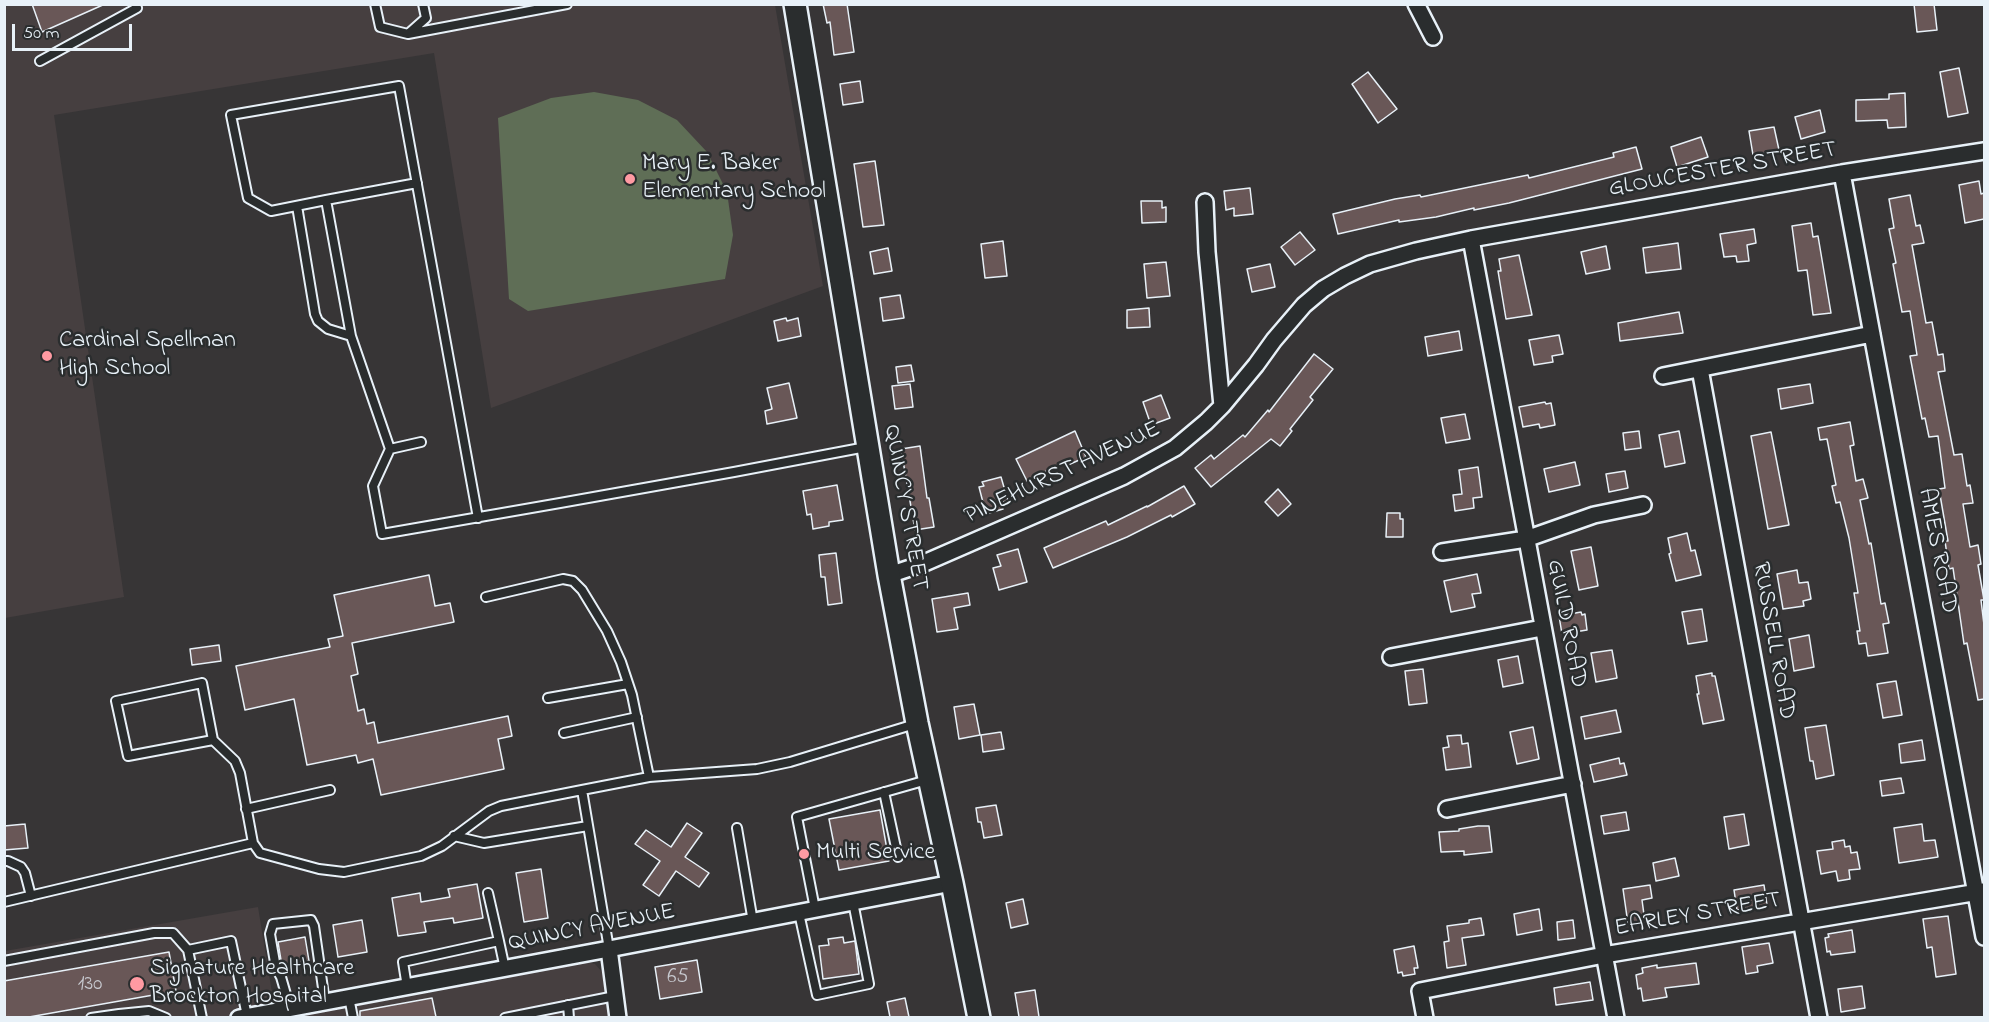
<!DOCTYPE html>
<style>
body{margin:0}
#map{position:relative;width:1989px;height:1022px;overflow:hidden;background:#373536;font-family:"Indie Flower",sans-serif}
canvas{display:block}
.frame{position:absolute;inset:0;border:6px solid #e8f1f8;pointer-events:none}
.scale{position:absolute;left:12px;top:24px;width:120px;height:27px;box-sizing:border-box;border:3px solid #e8f1f8;border-top:0;padding-left:8px;font-size:18px;line-height:21px;white-space:nowrap;color:#e8f1f8;-webkit-text-stroke:4px #2a2d2e;paint-order:stroke}
</style>
<div id="map">
<canvas width="1989" height="1022"></canvas>
<div class="frame"></div>
<div class="scale">50 m</div>
</div>
<script>
const ctx = document.querySelector('canvas').getContext('2d');
ctx.lineJoin = 'round';
function fillPath(path, color) { ctx.fillStyle = color; ctx.fill(path, 'evenodd'); }
const toPath = rows => new Path2D(rows.map(r => 'M' + r).join(''));
function strokePath(path, color, width, dash) { ctx.strokeStyle = color; ctx.lineWidth = width; ctx.lineCap = dash ? 'butt' : 'round'; ctx.setLineDash(dash || []); ctx.stroke(path); }
function drawText(font, color, halo, rows, align = 'center') {
  ctx.font = font + ' "Indie Flower",sans-serif'; ctx.lineWidth = 5; ctx.setLineDash([]); ctx.textBaseline = 'middle'; ctx.strokeStyle = halo; ctx.fillStyle = color; for (const [text, x, y, turn = 0] of rows) {
    ctx.save(); ctx.translate(x, y); ctx.rotate((+turn || 0) * Math.PI / 180); ctx.textAlign = isNaN(turn) ? turn : align; if (halo) ctx.strokeText(text, 0, 0); ctx.fillText(text, 0, 0); ctx.restore();
  }
}
fillPath(toPath([
 [5,5,775,5,823,286,491,408,434,53,54,115,124,597,5,618],
 [258,907,276,1017,5,1018,5,951],
 [587,962,595,964,602,972,608,1017,292,1018]
]), '#463f40');
fillPath(toPath([
 [594,92,638,100,677,120,707,152,727,192,733,235,725,279,528,311,509,299,498,118,551,98]
]), '#5f6e56');
const building = toPath([
 [32,4,105,4,42,32,32,4],
 [823,4,847,4,854,52,834,55,830,22,827,23,823,4],
 [1914,4,1934,4,1937,30,1917,32,1914,4],
 [1959,68,1968,113,1948,117,1940,72,1959,68],
 [1368,72,1397,109,1378,123,1352,84,1368,72],
 [860,81,863,102,843,105,840,84,860,81],
 [1905,93,1906,127,1888,128,1887,120,1856,121,1856,100,1889,99,1889,94,1905,93],
 [1820,110,1825,132,1801,139,1795,117,1820,110],
 [1774,127,1779,150,1753,155,1749,131,1774,127],
 [1701,137,1708,157,1677,167,1671,147,1701,137],
 [1636,147,1642,169,1509,203,1474,210,1474,208,1436,217,1399,222,1399,220,1338,234,1333,214,1395,199,1420,195,1421,197,1528,175,1529,178,1614,157,1613,153,1636,147],
 [875,161,884,225,863,227,854,164,875,161],
 [1979,181,1981,194,1984,193,1984,219,1965,223,1959,185,1979,181],
 [1250,188,1253,214,1234,216,1234,208,1226,210,1224,191,1250,188],
 [1910,195,1916,226,1920,225,1924,243,1912,245,1926,323,1932,322,1938,355,1943,354,1945,371,1938,372,1954,455,1962,454,1967,486,1970,485,1973,503,1963,504,1970,547,1978,545,1981,564,1978,565,1984,600,1981,600,1984,625,1984,699,1978,700,1967,643,1964,644,1953,568,1949,569,1945,541,1948,541,1939,489,1945,488,1938,436,1929,437,1925,418,1922,419,1910,356,1917,355,1910,311,1902,312,1893,264,1896,263,1889,229,1894,228,1889,199,1910,195],
 [1141,201,1162,201,1162,208,1166,207,1166,222,1142,223,1141,201],
 [1811,223,1813,237,1818,236,1831,313,1813,315,1807,270,1798,271,1792,226,1811,223],
 [1754,229,1756,243,1747,245,1749,261,1737,262,1736,256,1724,257,1720,234,1754,229],
 [1300,232,1315,250,1295,265,1281,247,1300,232],
 [1003,241,1007,276,985,278,981,244,1003,241],
 [1678,243,1681,269,1646,273,1643,248,1678,243],
 [1606,246,1610,269,1586,274,1581,252,1606,246],
 [888,248,892,271,874,274,870,252,888,248],
 [1519,255,1532,315,1506,319,1498,271,1501,271,1499,259,1519,255],
 [1166,262,1170,296,1147,298,1144,264,1166,262],
 [1270,264,1275,287,1252,292,1247,269,1270,264],
 [900,295,904,318,883,321,880,298,900,295],
 [1149,308,1150,327,1127,328,1127,310,1149,308],
 [1679,312,1683,333,1620,341,1618,323,1679,312],
 [786,318,787,321,798,318,801,336,778,341,774,321,786,318],
 [1459,331,1462,350,1428,356,1425,337,1459,331],
 [1559,335,1563,354,1552,356,1553,362,1534,365,1529,340,1559,335],
 [1314,354,1333,369,1310,397,1313,400,1290,429,1292,431,1280,446,1271,439,1211,487,1195,468,1211,455,1214,459,1243,435,1245,437,1268,410,1269,412,1314,354],
 [911,365,914,381,898,383,896,367,911,365],
 [789,383,797,418,767,424,765,411,772,409,767,388,789,383],
 [910,384,913,407,895,409,892,386,910,384],
 [1810,384,1813,403,1781,409,1778,389,1810,384],
 [1161,395,1170,418,1151,425,1143,402,1161,395],
 [1545,402,1546,404,1551,403,1555,425,1540,428,1539,424,1523,427,1519,407,1545,402],
 [1465,414,1470,439,1446,443,1441,418,1465,414],
 [1850,422,1854,445,1850,446,1856,481,1863,479,1868,498,1860,500,1869,544,1871,543,1881,604,1885,603,1889,623,1883,624,1888,653,1868,656,1866,643,1859,644,1857,631,1860,631,1854,593,1858,593,1849,538,1840,502,1836,503,1832,486,1836,485,1827,439,1820,440,1818,428,1850,422],
 [1075,431,1086,457,1068,465,1066,461,1027,481,1016,459,1075,431],
 [1639,431,1641,448,1625,450,1623,433,1639,431],
 [1679,431,1685,463,1665,467,1659,435,1679,431],
 [1771,432,1789,525,1768,529,1751,436,1771,432],
 [920,446,927,498,929,498,934,527,915,530,901,449,920,446],
 [1575,462,1580,485,1549,492,1544,469,1575,462],
 [1478,467,1482,497,1473,498,1474,508,1455,511,1453,495,1462,494,1459,470,1478,467],
 [1625,471,1628,488,1609,492,1606,474,1625,471],
 [1001,477,1008,501,1002,502,1003,509,986,514,979,487,984,486,982,482,1001,477],
 [837,485,843,520,829,522,829,526,813,529,811,514,807,515,803,491,837,485],
 [1184,486,1195,504,1172,517,1171,515,1127,537,1053,568,1044,548,1106,521,1108,525,1147,506,1147,507,1184,486],
 [1278,489,1291,504,1278,516,1265,502,1278,489],
 [1387,513,1400,513,1400,519,1403,519,1403,537,1386,537,1387,513],
 [1687,533,1691,551,1695,550,1701,575,1676,581,1669,554,1671,553,1668,538,1687,533],
 [1591,547,1598,586,1579,590,1571,551,1591,547],
 [1018,549,1027,582,999,590,993,568,1001,566,997,555,1018,549],
 [836,553,842,603,828,605,825,577,821,577,819,555,836,553],
 [1797,570,1799,583,1808,582,1811,599,1803,601,1804,606,1783,609,1777,574,1797,570],
 [1477,574,1481,593,1472,594,1475,607,1451,612,1444,581,1477,574],
 [429,575,435,606,450,603,454,622,352,643,358,674,351,676,358,711,364,709,367,724,374,722,378,743,508,716,512,736,498,739,504,769,381,795,373,759,358,763,356,755,307,765,294,699,245,710,236,666,330,647,328,639,343,636,334,595,429,575],
 [968,593,970,605,954,608,958,629,937,632,932,599,968,593],
 [1702,609,1707,641,1688,644,1682,612,1702,609],
 [1581,612,1582,615,1585,614,1587,630,1562,634,1559,616,1581,612],
 [1809,635,1814,667,1794,671,1789,639,1809,635],
 [219,645,221,661,192,665,190,649,219,645],
 [1612,650,1617,678,1596,682,1591,653,1612,650],
 [1518,656,1523,683,1503,687,1498,660,1518,656],
 [1423,669,1427,703,1409,705,1405,671,1423,669],
 [1712,673,1712,676,1715,676,1724,720,1703,724,1697,694,1699,694,1696,676,1712,673],
 [1896,681,1902,715,1883,718,1877,684,1896,681],
 [974,704,980,735,959,739,954,707,974,704],
 [1616,710,1621,732,1585,739,1581,717,1616,710],
 [1826,725,1834,775,1816,779,1813,761,1810,761,1805,728,1826,725],
 [1533,727,1539,759,1517,764,1510,732,1533,727],
 [1001,732,1004,749,983,752,981,735,1001,732],
 [1461,735,1462,744,1468,743,1471,767,1446,770,1443,748,1449,747,1447,736,1461,735],
 [1922,740,1925,760,1901,763,1899,744,1922,740],
 [1619,758,1620,764,1624,763,1627,775,1594,782,1590,765,1619,758],
 [1901,778,1904,793,1882,796,1880,781,1901,778],
 [996,805,1002,835,984,838,981,822,978,822,976,808,996,805],
 [880,810,889,861,839,870,829,819,880,810],
 [1626,812,1629,830,1604,834,1601,816,1626,812],
 [1744,814,1749,845,1729,849,1724,817,1744,814],
 [687,823,702,833,685,857,709,873,699,887,676,871,659,896,643,885,660,861,635,844,646,830,671,847,687,823],
 [25,824,28,848,4,850,4,826,25,824],
 [1922,824,1924,841,1935,840,1938,857,1899,863,1894,828,1922,824],
 [1478,826,1489,826,1492,852,1464,855,1464,851,1441,852,1439,832,1459,831,1459,829,1478,826],
 [1844,840,1845,847,1850,846,1851,853,1857,852,1860,869,1849,870,1850,879,1838,881,1836,871,1821,874,1817,851,1833,849,1832,842,1844,840],
 [1675,858,1679,876,1656,881,1653,863,1675,858],
 [541,869,548,918,524,922,516,873,541,869],
 [477,884,483,918,454,923,453,918,424,922,426,932,398,936,392,898,420,893,421,902,450,897,448,889,477,884],
 [1650,885,1652,898,1642,900,1645,922,1628,924,1623,889,1650,885],
 [1764,885,1767,905,1737,910,1734,890,1764,885],
 [1023,899,1028,924,1011,928,1006,903,1023,899],
 [1539,909,1542,930,1517,935,1514,914,1539,909],
 [1948,916,1956,974,1936,977,1932,947,1927,948,1923,919,1948,916],
 [1481,918,1484,935,1462,938,1466,965,1447,968,1444,942,1449,941,1447,926,1469,923,1469,920,1481,918],
 [362,920,367,952,338,957,333,925,362,920],
 [1573,920,1575,938,1558,940,1557,922,1573,920],
 [1852,930,1855,952,1831,955,1830,951,1827,952,1825,938,1829,937,1828,934,1852,930],
 [305,937,309,961,282,966,278,942,305,937],
 [843,937,844,943,855,941,859,974,823,979,819,946,829,945,828,939,843,937],
 [1769,943,1773,963,1757,966,1758,972,1746,974,1742,947,1769,943],
 [1414,946,1418,968,1414,968,1415,974,1403,976,1402,972,1398,973,1394,950,1414,946],
 [169,952,176,991,29,1017,4,1017,4,981,169,952],
 [697,960,702,992,660,999,655,967,697,960],
 [1696,963,1699,984,1665,988,1667,997,1643,1001,1641,988,1638,989,1636,975,1643,973,1642,968,1657,965,1657,968,1696,963],
 [1590,982,1593,1000,1556,1005,1554,988,1590,982],
 [1862,986,1865,1008,1841,1012,1838,989,1862,986],
 [1035,990,1039,1017,1019,1017,1015,993,1035,990],
 [432,998,436,1017,360,1017,360,1011,432,998],
 [905,998,909,1017,890,1017,887,1002,905,998]
]);
fillPath(building, '#695757');
strokePath(building, '#e8f1f8', 1.5);
const lane = toPath([
 [375,4,380,27,408,34,426,18,423,4],
 [408,34,567,4],
 [40,61,137,8],
 [326,200,417,183],
 [297,206,315,314,318,321,328,329,351,336],
 [390,449,421,442],
 [478,518,399,86,231,115,248,198,271,211,326,200,351,336,390,449,373,486,382,534,560,503,734,472,866,447],
 [486,597,563,579,573,581,582,590,607,631,621,662,632,695,649,777],
 [548,698,628,684],
 [564,733,637,717],
 [213,740,202,683,116,701,128,756,213,740,235,761,240,773,253,843,260,853,319,869,344,872,421,856,442,846,489,811,501,806,582,790,609,949],
 [582,790,649,777,757,769,790,762,915,724],
 [884,792,898,857],
 [246,809,330,790],
 [737,828,753,922],
 [454,836,484,843,588,826],
 [4,861,8,861,21,867,25,873,31,896],
 [488,893,499,941],
 [4,902,253,843],
 [815,909,797,817,927,780],
 [799,913,817,995,869,984,853,902],
 [188,950,231,941,247,1016],
 [4,961,154,933,173,933,188,950,202,1018],
 [407,987,403,962,499,941,505,969],
 [349,997,353,1018],
 [568,1005,569,1018],
 [290,1008,281,977,276,968,270,934,273,924,311,920,314,926,325,1002],
 [91,1018,119,1014],
 [119,1018,119,1014,149,1011,166,1018],
 [505,1018,615,996]
]);
const street = toPath([
 [1416,4,1433,37],
 [1842,173,1984,937],
 [1205,202,1207,252,1222,406],
 [1471,239,1616,1018],
 [1700,369,1819,1018],
 [1663,376,1872,334],
 [1442,552,1526,539,1594,515,1643,505],
 [889,575,922,564,1124,476,1175,448,1206,422,1222,406,1256,365,1274,340,1304,305,1323,289,1345,276,1370,264,1416,251,1471,239,1842,173,1984,151],
 [1391,657,1542,628],
 [1447,809,1573,784],
 [609,949,618,1018],
 [239,1018,609,949,952,883],
 [1425,1018,1420,991,1604,955,1984,891]
]);
const secondary = toPath([
 [795,4,889,575,917,723,952,883,979,1018]
]);
strokePath(lane, '#e8f1f8', 12);
strokePath(street, '#e8f1f8', 20);
strokePath(secondary, '#e8f1f8', 26);
strokePath(lane, '#2a2d2e', 8);
strokePath(street, '#2a2d2e', 15);
strokePath(secondary, '#2a2d2e', 21);
for (const [x, y, r, color] of [
 [630,179,6,"#ff9aa2"],
 [47,356,6,"#ff9aa2"],
 [804,854,6,"#ff9aa2"],
 [137,984,8,"#ff9aa2"]
]) { const dot = new Path2D(); dot.arc(x, y, r, 0, 2 * Math.PI); ctx.fillStyle = color; ctx.fill(dot); strokePath(dot, '#2a2d2e', 2); }
drawText('21px', '#c8cad0', null, [
 ["65",678,979],
 ["130",90,986]
]);
drawText('24px', '#e8f1f8', '#2a2d2e', [
 ["Mary E. Baker",642,165],
 ["Elementary School",642,193],
 ["Cardinal Spellman",59,342],
 ["High School",59,370],
 ["Multi Service",816,854],
 ["Signature Healthcare",150,970],
 ["Brockton Hospital",150,998]
], 'left');
drawText('24px', '#e8f1f8', '#2a2d2e', [
 ["GLOUCESTER STREET",1723,171,-10],
 ["PINEHURST AVENUE",1063,474,-25],
 ["QUINCY STREET",904,508,80],
 ["AMES ROAD",1936,551,79],
 ["GUILD ROAD",1565,624,79],
 ["RUSSELL ROAD",1772,641,80],
 ["EARLEY STREET",1698,916,-10],
 ["QUINCY AVENUE",592,929,-11]
]);
</script>
